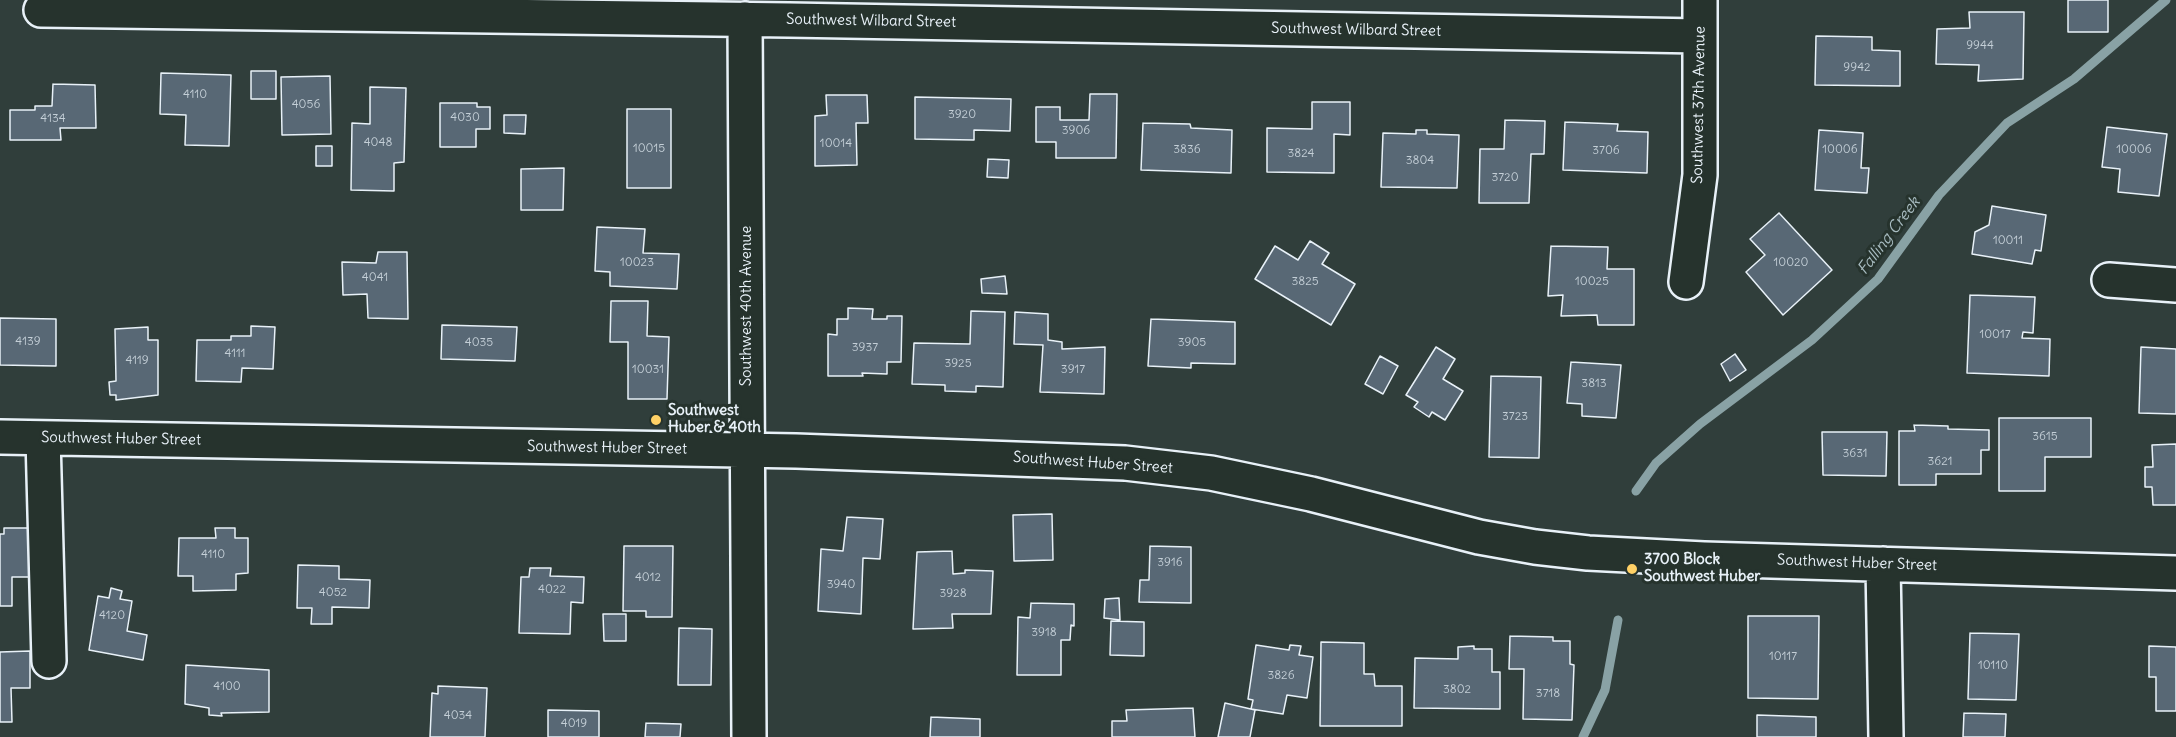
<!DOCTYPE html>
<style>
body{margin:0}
canvas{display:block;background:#303e3b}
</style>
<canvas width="2176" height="737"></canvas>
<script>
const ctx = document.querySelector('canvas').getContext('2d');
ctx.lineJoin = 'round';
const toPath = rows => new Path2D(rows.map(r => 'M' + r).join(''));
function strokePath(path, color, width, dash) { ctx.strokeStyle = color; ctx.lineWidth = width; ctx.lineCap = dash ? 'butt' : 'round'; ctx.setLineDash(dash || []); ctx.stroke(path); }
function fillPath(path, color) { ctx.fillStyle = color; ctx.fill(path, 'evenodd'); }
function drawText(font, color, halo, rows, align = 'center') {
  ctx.font = font + ' Delius,sans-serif'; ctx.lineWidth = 6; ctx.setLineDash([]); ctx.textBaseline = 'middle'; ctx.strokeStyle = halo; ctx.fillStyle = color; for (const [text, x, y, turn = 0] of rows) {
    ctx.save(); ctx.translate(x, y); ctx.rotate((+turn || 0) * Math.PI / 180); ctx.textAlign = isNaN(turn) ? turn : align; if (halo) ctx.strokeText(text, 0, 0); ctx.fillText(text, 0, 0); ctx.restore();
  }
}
strokePath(toPath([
 [1636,491,1656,463,1700,424,1812,340,1878,279,1939,195,2007,123,2074,79,2166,0],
 [1583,737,1605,690,1618,620]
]), '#89a2a5', 9);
const building = toPath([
 [2068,0,2108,0,2108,32,2068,32,2068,0],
 [1969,12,2024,12,2023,79,1978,81,1979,65,1936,64,1937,29,1970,28,1969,12],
 [1816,36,1872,37,1872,50,1900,51,1900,86,1815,85,1816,36],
 [251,71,276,71,276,99,251,99,251,71],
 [161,73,231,75,229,146,185,145,186,115,160,114,161,73],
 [330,76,331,134,282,135,281,77,330,76],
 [53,84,95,85,96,128,60,128,61,140,10,140,10,110,35,110,35,106,52,106,53,84],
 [370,87,406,88,404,162,394,163,394,191,351,190,352,123,370,124,370,87],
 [1090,94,1117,94,1116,158,1056,158,1056,142,1036,142,1036,107,1060,107,1060,120,1089,120,1090,94],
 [826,95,867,95,868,123,856,123,857,165,815,166,815,116,827,115,826,95],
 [915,97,1011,99,1010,131,974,130,974,140,915,139,915,97],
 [1312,102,1350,102,1350,135,1334,134,1334,173,1267,172,1267,128,1312,129,1312,102],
 [440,103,477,103,477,107,490,107,490,129,476,129,476,147,440,147,440,103],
 [627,109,671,109,671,188,627,188,627,109],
 [504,115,526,115,525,134,504,133,504,115],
 [1505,120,1545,121,1544,154,1531,154,1529,203,1479,203,1480,149,1504,149,1505,120],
 [1565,122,1618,124,1617,131,1648,132,1647,173,1563,170,1565,122],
 [1143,123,1190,124,1191,128,1232,130,1231,173,1141,170,1143,123],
 [2107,127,2167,134,2159,196,2118,192,2120,169,2102,167,2107,127],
 [1416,130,1427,130,1427,134,1459,135,1457,188,1381,187,1383,133,1416,134,1416,130],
 [1819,130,1863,133,1861,168,1869,168,1867,193,1815,190,1819,130],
 [316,146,332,146,332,166,316,166,316,146],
 [988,159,1009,160,1008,178,987,177,988,159],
 [564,168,563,210,521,210,521,169,564,168],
 [1992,206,2046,215,2041,251,2035,250,2032,264,1972,254,1975,232,1989,225,1992,206],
 [1779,213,1832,270,1783,315,1746,272,1765,255,1750,239,1779,213],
 [597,227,645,229,643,253,679,254,677,289,610,286,610,272,595,271,597,227],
 [1310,241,1329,253,1322,264,1355,284,1331,325,1255,279,1275,246,1298,260,1310,241],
 [1551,246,1608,247,1607,269,1634,269,1634,325,1598,325,1597,315,1561,316,1563,295,1548,296,1551,246],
 [378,252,407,252,408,319,368,318,367,294,343,295,342,262,376,263,378,252],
 [1005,276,1007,294,982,293,981,279,1005,276],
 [1970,295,2035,297,2033,333,2023,332,2022,338,2050,339,2049,376,1967,373,1970,295],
 [611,301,648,301,647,336,669,337,667,399,628,399,628,342,610,342,611,301],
 [848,308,873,309,872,319,887,319,887,316,902,316,901,362,887,362,887,374,862,373,863,376,828,376,828,334,837,335,837,319,848,319,848,308],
 [971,311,1005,312,1003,387,976,386,976,392,945,391,945,385,912,384,914,343,970,344,971,311],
 [1015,312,1048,314,1048,340,1062,342,1062,349,1105,347,1104,394,1040,392,1043,345,1014,344,1015,312],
 [0,318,56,319,56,366,0,365,0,318],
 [1151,319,1235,322,1235,364,1191,363,1191,368,1148,366,1151,319],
 [442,325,517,327,515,361,441,359,442,325],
 [251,326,275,327,273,369,242,368,241,382,196,381,197,340,231,340,231,336,251,336,251,326],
 [148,327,148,340,158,340,158,395,116,400,116,395,110,395,109,382,116,381,115,329,148,327],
 [1436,347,1455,359,1443,379,1463,391,1445,420,1432,412,1429,417,1414,407,1418,402,1406,395,1436,347],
 [2141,347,2176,349,2176,414,2139,413,2141,347],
 [1735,354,1746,370,1730,381,1721,364,1735,354],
 [1380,356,1398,366,1383,394,1365,384,1380,356],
 [1571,362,1621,365,1616,418,1582,416,1582,404,1567,403,1571,362],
 [1491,376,1541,377,1539,458,1489,457,1491,376],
 [1999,418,2091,418,2091,457,2045,457,2045,491,1999,491,1999,418],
 [1914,425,1948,426,1948,429,1989,430,1989,450,1981,450,1981,474,1936,474,1936,485,1899,485,1899,431,1915,431,1914,425],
 [1822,432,1887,432,1886,476,1823,475,1822,432],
 [2176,444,2176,505,2153,505,2152,487,2145,487,2145,467,2153,467,2152,445,2176,444],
 [1052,514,1053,560,1014,561,1013,515,1052,514],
 [847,517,883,519,880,559,863,558,861,614,818,611,821,549,843,551,847,517],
 [4,528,30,528,30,577,12,577,12,606,0,606,0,534,4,534,4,528],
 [215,528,235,528,235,538,248,538,248,573,236,574,236,590,193,591,193,576,178,576,179,538,216,538,215,528],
 [624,546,673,546,672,617,646,617,646,611,623,611,624,546],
 [1150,546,1191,547,1191,603,1139,602,1140,580,1149,580,1150,546],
 [952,551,953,574,965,573,965,570,993,571,991,614,952,614,953,628,913,629,917,552,952,551],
 [298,565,339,566,339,579,370,580,369,608,332,607,332,624,311,624,312,608,297,608,298,565],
 [530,568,551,568,550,576,584,577,583,603,571,602,570,634,519,633,521,577,529,577,530,568],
 [111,588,122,591,120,599,132,601,127,631,147,635,143,660,89,650,98,596,109,598,111,588],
 [1119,598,1120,620,1104,618,1105,599,1119,598],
 [1031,603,1074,604,1074,626,1071,625,1070,640,1061,640,1061,675,1017,675,1018,617,1030,618,1031,603],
 [603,614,626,614,626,641,604,641,603,614],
 [1748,616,1819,616,1818,699,1748,698,1748,616],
 [1111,621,1144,622,1144,656,1110,655,1111,621],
 [679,628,712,629,711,685,678,685,679,628],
 [1970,633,2019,634,2016,700,1968,699,1970,633],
 [1510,636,1553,637,1553,641,1570,641,1570,664,1574,665,1572,720,1523,719,1524,669,1509,669,1510,636],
 [1321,642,1364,643,1364,674,1374,674,1375,686,1402,686,1402,726,1320,726,1321,642],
 [1256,645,1289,650,1290,645,1301,646,1299,655,1313,657,1307,698,1287,695,1283,714,1251,709,1253,700,1248,699,1256,645],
 [1474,646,1474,649,1492,649,1492,672,1500,672,1500,709,1414,708,1415,658,1458,659,1458,647,1474,646],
 [2149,646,2176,647,2176,711,2156,711,2156,677,2149,677,2149,646],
 [30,651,30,688,11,688,12,722,0,722,0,652,30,651],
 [186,665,269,670,269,712,221,713,222,716,209,715,209,708,185,704,186,665],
 [438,686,487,688,485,737,430,737,432,693,438,694,438,686],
 [1225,703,1255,710,1250,737,1218,737,1225,703],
 [1193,708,1195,737,1112,737,1112,721,1127,721,1126,710,1193,708],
 [548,710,599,711,599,737,548,737,548,710],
 [1964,713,2006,714,2005,737,1963,737,1964,713],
 [1757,715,1816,717,1816,737,1757,737,1757,715],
 [931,717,980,719,980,737,930,737,931,717],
 [646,723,681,724,680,737,645,737,646,723]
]);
fillPath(building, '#586875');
strokePath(building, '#e8f1f8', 1.5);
const minor = toPath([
 [41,10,789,20,1700,36],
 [745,19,749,737],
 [2109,280,2176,285],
 [1686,282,1700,175,1700,0],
 [0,437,796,451,1125,463,1211,473,1311,494,1479,537,1535,547,1588,553,1704,559,2176,573],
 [43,438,49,661],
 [1883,564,1886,737]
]);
strokePath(minor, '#e8f1f8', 38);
strokePath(minor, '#26332d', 33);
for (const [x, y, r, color] of [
 [656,420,6,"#ffd166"],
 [1632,569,6,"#ffd166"]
]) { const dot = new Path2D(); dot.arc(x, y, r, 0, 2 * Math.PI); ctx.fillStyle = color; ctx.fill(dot); strokePath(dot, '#26332d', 2); }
drawText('12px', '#c4cfd7', null, [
 ["9944",1980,46],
 ["9942",1857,68],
 ["4110",195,95],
 ["4056",306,105],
 ["3920",962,115],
 ["4030",465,118],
 ["4134",53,119],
 ["3906",1076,131],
 ["4048",378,143],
 ["10014",836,144],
 ["10015",649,149],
 ["3836",1187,150],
 ["10006",1840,150],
 ["10006",2134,150],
 ["3706",1606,151],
 ["3824",1301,154],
 ["3804",1420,161],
 ["3720",1505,178],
 ["10011",2008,241],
 ["10023",637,263],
 ["10020",1791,263],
 ["4041",375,278],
 ["3825",1305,282],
 ["10025",1592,282],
 ["10017",1995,335],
 ["4139",28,342],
 ["4035",479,343],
 ["3905",1192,343],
 ["3937",865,348],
 ["4111",235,354],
 ["4119",137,361],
 ["3925",958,364],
 ["10031",648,370],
 ["3917",1073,370],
 ["3813",1594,384],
 ["3723",1515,417],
 ["3615",2045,437],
 ["3631",1855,454],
 ["3621",1940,462],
 ["4110",213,555],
 ["3916",1170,563],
 ["4012",648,578],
 ["3940",841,585],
 ["4022",552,590],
 ["4052",333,593],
 ["3928",953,594],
 ["4120",112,616],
 ["3918",1044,633],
 ["10117",1783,657],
 ["10110",1993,666],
 ["3826",1281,676],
 ["4100",227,687],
 ["3802",1457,690],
 ["3718",1548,694],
 ["4034",458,716],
 ["4019",574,724]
]);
drawText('15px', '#e8f1f8', '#26332d', [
 ["Southwest Wilbard Street",871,21,1],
 ["Southwest Wilbard Street",1356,30,1],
 ["Southwest 37th Avenue",1699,105,-89],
 ["Southwest 40th Avenue",747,306,-90],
 ["Southwest Huber Street",121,439,1],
 ["Southwest Huber Street",607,448,1],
 ["Southwest Huber Street",1093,463,4],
 ["Southwest Huber Street",1857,563,2]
]);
drawText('bold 15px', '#e8f1f8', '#26332d', [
 ["Southwest",668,411],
 ["Huber & 40th",668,428],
 ["3700 Block",1644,560],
 ["Southwest Huber",1644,577]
], 'left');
drawText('italic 16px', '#a8bcc1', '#26332d', [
 ["Falling Creek",1889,236,-53]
]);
</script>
